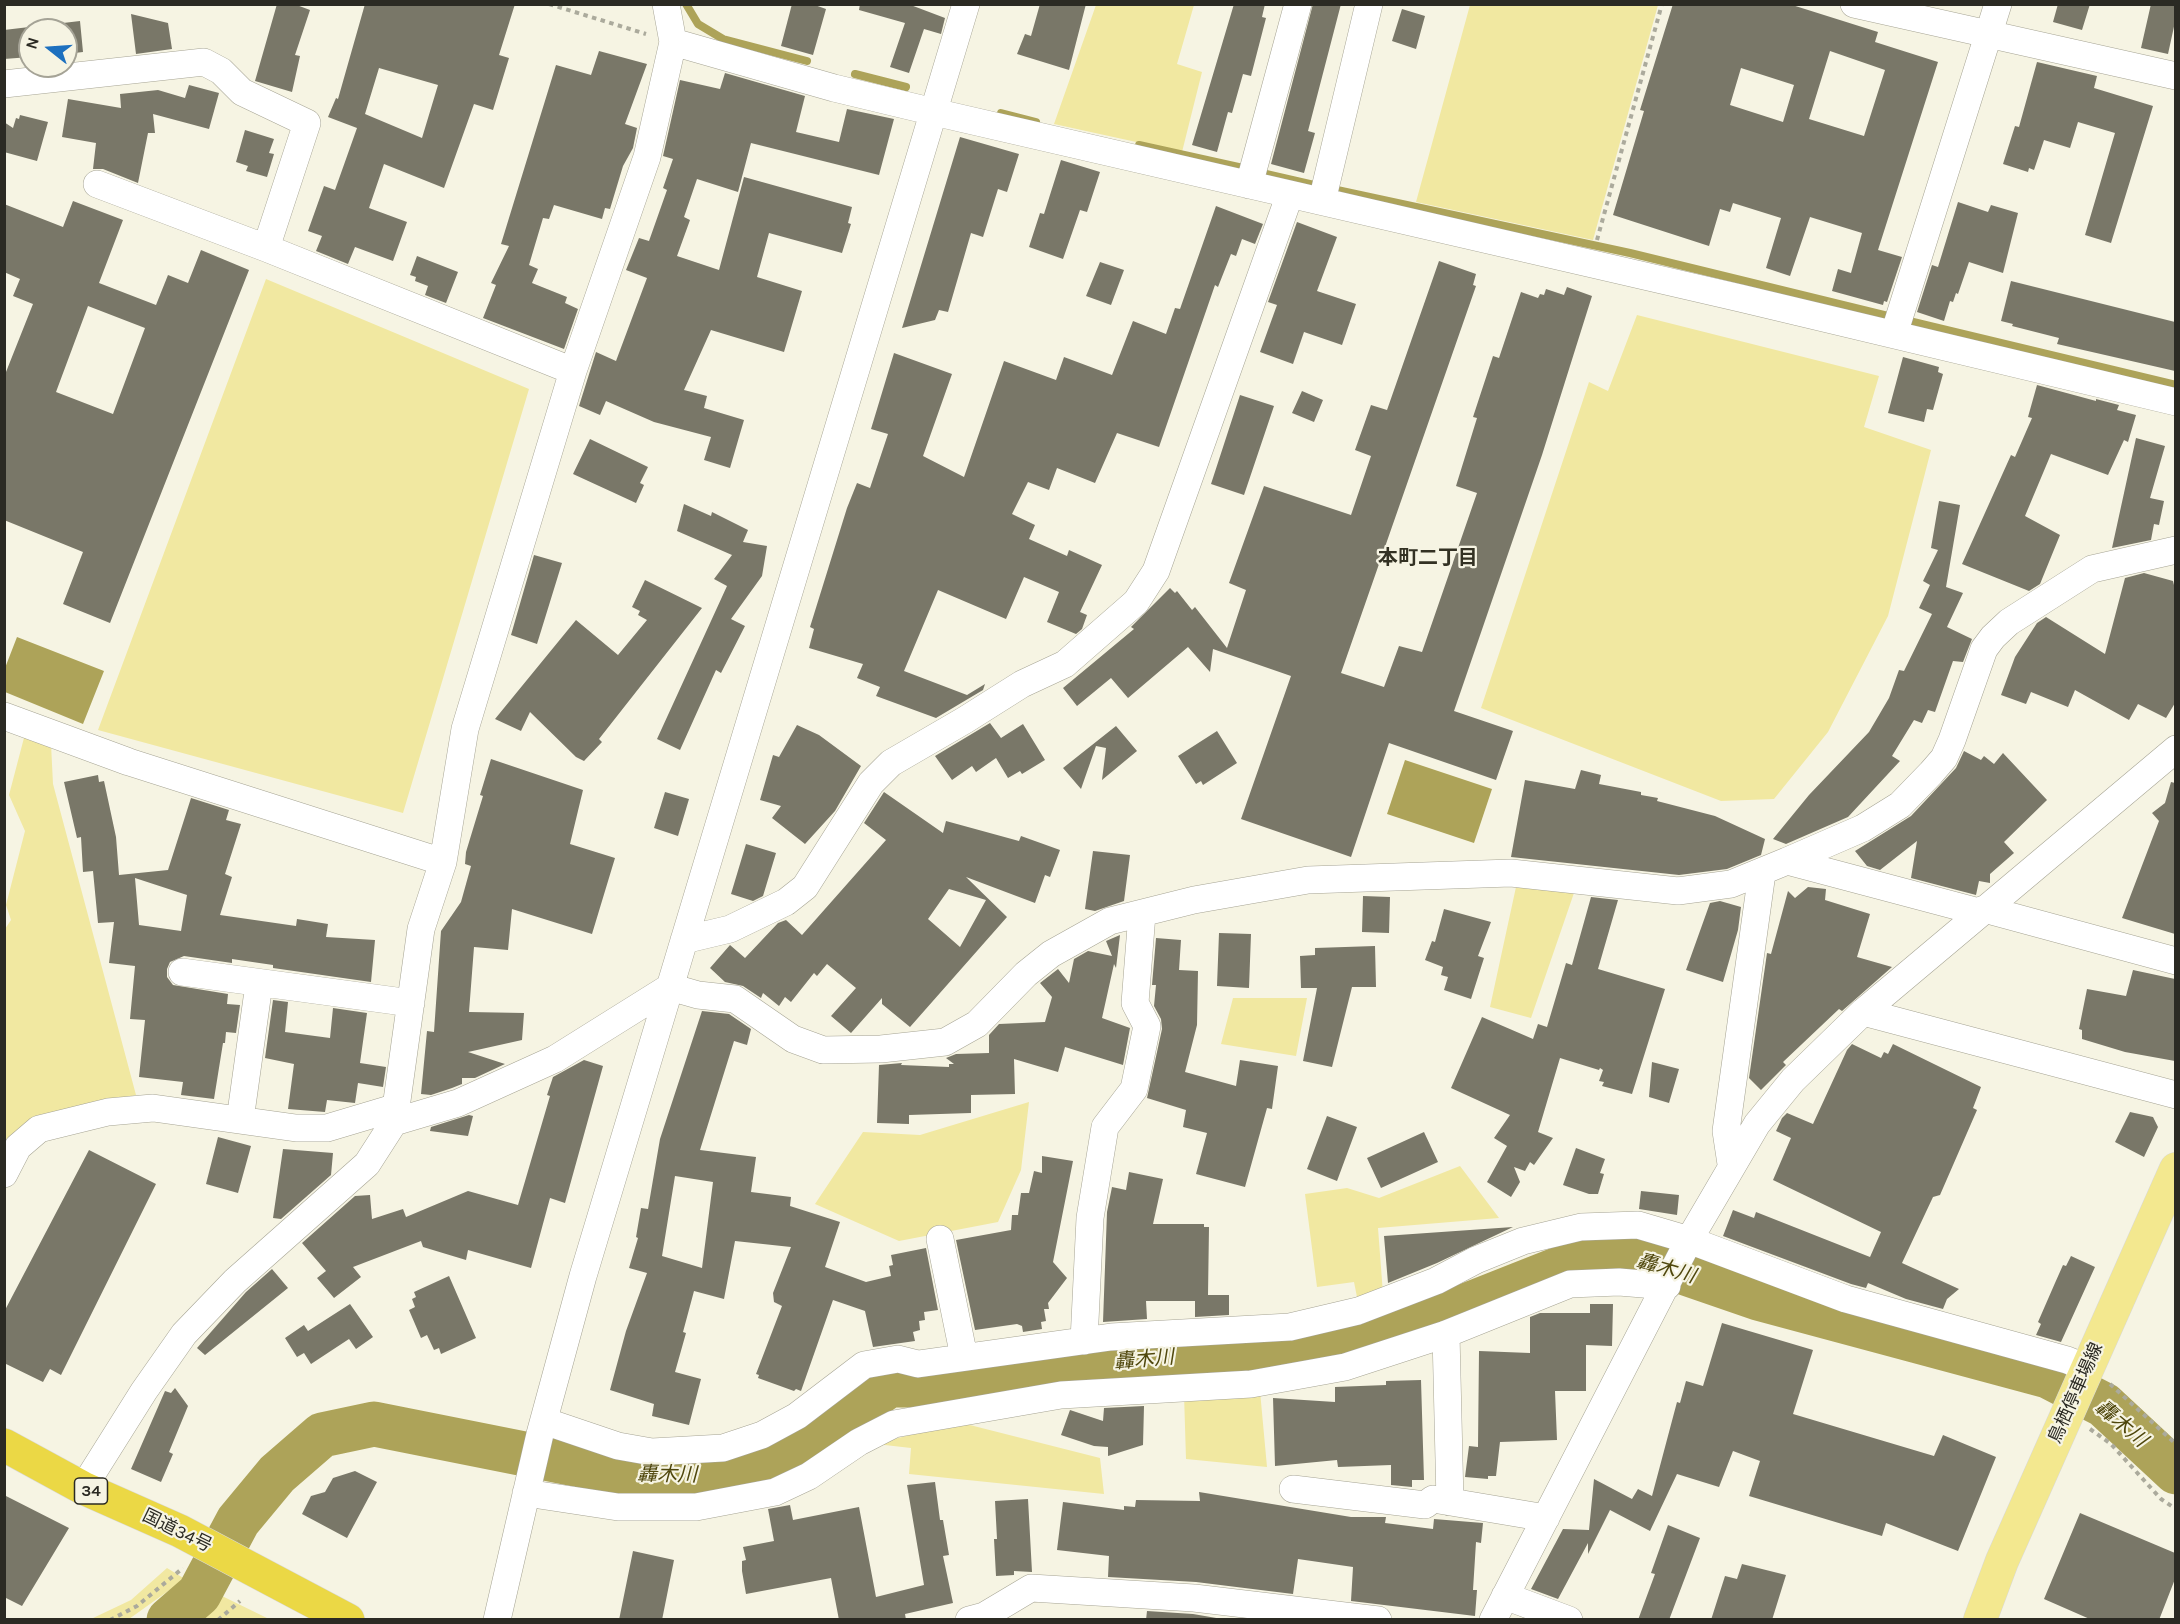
<!DOCTYPE html>
<meta charset="utf-8">
<style>
body{margin:0}
#map{position:relative;width:2180px;height:1624px;overflow:hidden;background:#f6f4e3;font-family:Karla,sans-serif}
canvas{display:block}
.frame{position:absolute;inset:0;border:6px solid #2b2a23;pointer-events:none}
.north{position:absolute;left:18px;top:18px;width:60px;height:60px;box-sizing:border-box;background:#f6f4e3;border:2px solid #a5a396;border-radius:50%;rotate:287deg;font-size:16px;font-weight:700;line-height:24px;text-align:center;color:#2b2a23}
.north::after{content:'';display:block;margin:auto;width:21px;height:27px;background:#1d70bf;clip-path:polygon(50% 0,100% 100%,50% 72%,0 100%)}
</style>
<div id="map">
<canvas width="2180" height="1624"></canvas>
<div class="frame"></div>
<div class="north">N</div>
</div>
<script>
const ctx = document.querySelector('canvas').getContext('2d');
ctx.lineJoin = 'round';
function fillPath(path, color) { ctx.fillStyle = color; ctx.fill(path, 'evenodd'); }
const toPath = rows => new Path2D(rows.map(r => 'M' + r).join(''));
function strokePath(path, color, width, dash) { ctx.strokeStyle = color; ctx.lineWidth = width; ctx.lineCap = dash ? 'butt' : 'round'; ctx.setLineDash(dash || []); ctx.stroke(path); }
function drawText(font, color, halo, rows, align = 'center') {
  ctx.font = font + ' Karla,"Noto Sans JP",sans-serif'; ctx.lineWidth = 4.5; ctx.setLineDash([]); ctx.textBaseline = 'middle'; ctx.strokeStyle = halo; ctx.fillStyle = color; for (const [text, x, y, turn = 0] of rows) {
    ctx.save(); ctx.translate(x, y); ctx.rotate((+turn || 0) * Math.PI / 180); ctx.textAlign = isNaN(turn) ? turn : align; if (halo) ctx.strokeText(text, 0, 0); ctx.fillText(text, 0, 0); ctx.restore();
  }
}
fillPath(toPath([
 [1096,5,1194,5,1177,64,1202,72,1182,152,1054,124],
 [1470,5,1658,5,1593,240,1416,202],
 [266,279,529,389,403,813,98,730],
 [1637,315,1879,376,1864,427,1931,450,1888,616,1828,732,1774,799,1721,801,1481,708,1589,382,1608,391],
 [25,734,51,744,53,784,136,1095,37,1119,5,1159,5,929,11,920,6,905,25,831,9,795],
 [1516,887,1575,890,1531,1018,1490,1007],
 [1233,998,1307,998,1296,1056,1221,1044],
 [1029,1102,1021,1170,998,1222,899,1241,815,1204,863,1132,920,1135],
 [1460,1166,1499,1218,1378,1228,1383,1294,1358,1302,1354,1282,1317,1287,1305,1194,1347,1188,1379,1198],
 [1260,1391,1267,1467,1186,1459,1184,1394],
 [958,1422,1100,1458,1104,1494,909,1474,911,1448,876,1444],
 [167,1568,185,1579,129,1619,91,1619,131,1600],
 [222,1596,269,1619,195,1619]
]), '#f1e8a1');
fillPath(toPath([
 [17,637,104,671,83,724,5,692,5,668],
 [1405,760,1492,789,1474,843,1387,814]
]), '#ada359');
strokePath(toPath([
 [686,4,698,24,723,39,807,61],
 [855,74,906,87],
 [1001,113,1036,122],
 [1139,145,1243,168],
 [1266,174,1314,185],
 [1337,190,1630,253,1888,316],
 [1909,321,2176,385]
]), '#ada359', 8);
strokePath(toPath([
 [169,1620,199,1594,238,1521,277,1474,322,1435,374,1424,640,1477,717,1475,819,1442,853,1411,889,1385,941,1385,1101,1364,1382,1339,1582,1260,1639,1257,1758,1298,2048,1376,2104,1405,2176,1472]
]), '#ada359', 45);
fillPath(toPath([
 [277,4,294,4,310,10,295,55,300,56,292,92,255,81],
 [365,4,515,4,499,55,509,58,493,110,474,104,444,188,384,164,369,208,407,222,393,261,355,247,348,264,316,251,322,236,308,231,324,186,335,190,357,128,328,117,336,98,338,99],
 [379,68,438,85,422,138,365,114],
 [792,4,812,4,826,9,813,55,781,46],
 [860,4,908,4,945,18,941,34,924,29,909,73,890,67,905,23,859,10],
 [1040,4,1086,4,1069,70,1017,54,1025,34,1031,36],
 [1234,4,1265,4,1262,17,1266,18,1251,76,1243,74,1232,113,1228,112,1217,152,1192,145],
 [1313,4,1341,4,1308,131,1315,133,1304,173,1271,164],
 [1673,4,1789,4,1878,32,1875,42,1938,62,1878,250,1902,257,1887,302,1884,301,1883,305,1832,291,1838,269,1851,273,1862,233,1810,217,1790,276,1766,268,1781,218,1733,203,1730,212,1720,209,1709,246,1613,215,1644,111,1640,110],
 [1830,51,1885,70,1864,136,1809,119],
 [1741,68,1794,85,1783,122,1730,105],
 [2058,4,2090,4,2082,30,2053,22],
 [2151,4,2175,4,2175,22,2168,54,2141,48],
 [1402,9,1425,16,1416,49,1392,41],
 [131,14,168,23,172,49,136,54],
 [80,21,83,52,66,54,66,30,30,30,30,57,4,59,4,30],
 [599,51,647,64,625,124,637,128,633,148,623,166,610,209,605,208,602,219,554,205,549,219,543,218,529,265,538,269,532,283,567,297,565,303,578,309,564,349,483,318,496,285,491,283,509,246,501,244,556,65,591,75],
 [2037,62,2097,76,2094,88,2153,106,2111,243,2085,235,2115,133,2078,122,2070,148,2044,140,2034,170,2029,168,2028,172,2003,164,2015,126,2019,127],
 [725,73,805,96,796,132,839,142,847,109,894,119,879,175,751,143,738,192,697,179,684,217,690,220,677,256,719,270,744,177,852,207,848,223,851,224,842,253,769,233,757,277,802,291,784,352,711,330,684,390,707,396,704,408,744,420,730,468,704,460,711,437,654,422,606,401,600,415,579,406,596,352,616,361,647,278,626,270,639,238,649,241,667,190,663,188,673,159,663,156,680,80,720,89],
 [189,85,219,93,209,129,153,114,155,133,148,133,138,183,103,169,93,169,96,143,62,137,68,99,121,108,120,94,158,90,185,98],
 [20,115,48,122,37,161,4,152,4,122,13,128,16,118,19,119],
 [245,130,274,139,269,153,274,154,267,177,246,171,248,166,236,162],
 [960,137,1019,154,1007,192,998,189,983,237,971,233,948,312,939,310,935,320,902,328],
 [1061,160,1100,172,1087,212,1080,210,1063,259,1029,247,1040,213,1044,214],
 [73,201,123,220,99,283,156,305,168,275,188,283,201,250,249,270,110,623,63,604,83,552,4,520,4,377,33,304,13,296,20,279,4,272,4,204,63,227],
 [88,306,145,328,113,414,56,392],
 [1958,202,1988,212,1991,205,2018,213,2003,273,1969,262,1958,294,1956,293,1953,302,1950,301,1944,321,1917,312,1932,265,1938,267],
 [1216,206,1263,224,1255,244,1242,239,1236,256,1231,254,1218,287,1215,285,1159,447,1117,433,1095,483,1057,468,1049,490,1028,482,1012,514,1035,525,1029,539,1067,556,1069,550,1102,565,1080,612,1087,615,1082,629,1076,634,1047,622,1059,592,1024,577,1006,619,938,590,904,671,967,695,985,684,983,690,936,718,876,696,880,687,857,678,863,664,809,648,814,629,810,627,847,508,857,483,870,488,888,434,871,429,894,353,952,374,923,456,964,477,1004,361,1056,380,1064,357,1112,375,1133,321,1166,334,1175,308,1180,309],
 [1297,222,1337,237,1317,291,1356,304,1342,345,1304,332,1293,364,1260,352,1277,305,1268,302],
 [417,256,458,272,446,303,425,295,428,286,415,281,416,277,410,275],
 [1439,261,1476,274,1473,285,1476,286,1341,673,1384,687,1399,646,1422,652,1477,493,1456,486,1477,418,1473,417,1493,356,1499,358,1521,292,1538,298,1540,294,1544,295,1546,289,1564,295,1567,287,1592,296,1542,455,1454,711,1513,731,1496,780,1389,743,1351,857,1241,819,1291,676,1213,649,1210,672,1188,647,1128,698,1111,678,1077,706,1063,688,1134,629,1131,627,1170,588,1175,593,1177,591,1192,610,1195,607,1227,648,1246,590,1229,583,1264,486,1351,515,1371,456,1355,450,1371,405,1387,410],
 [1100,262,1124,270,1111,305,1086,296],
 [2011,281,2175,322,2175,371,2057,344,2059,338,2012,326,2013,324,2001,321],
 [1903,357,1939,367,1938,372,1943,374,1933,410,1927,409,1924,422,1888,413],
 [2037,385,2096,401,2096,399,2119,405,2117,410,2136,415,2128,442,2124,440,2108,475,2051,454,2025,516,2060,535,2040,584,2029,591,1962,564,2011,455,2015,457,2032,418,2028,417],
 [1302,391,1323,400,1314,422,1292,413],
 [1240,395,1274,406,1244,495,1211,484],
 [2136,438,2165,446,2150,498,2164,501,2159,525,2154,524,2151,540,2112,548],
 [590,439,648,467,640,483,644,485,636,503,573,474],
 [1939,501,1960,505,1946,587,1963,593,1947,627,1972,639,1963,662,1953,661,1935,712,1928,710,1922,723,1914,720,1892,756,1900,761,1848,817,1786,844,1773,839,1809,795,1869,732,1889,698,1899,670,1904,671,1932,614,1919,608,1930,585,1923,581,1938,550,1931,548],
 [684,504,711,516,712,512,748,530,743,542,767,546,762,576,731,619,745,626,721,673,716,670,680,750,657,739,727,586,714,579,732,555,677,531],
 [534,555,562,563,537,644,511,635],
 [2144,573,2173,581,2175,589,2175,703,2166,718,2138,704,2129,720,2075,690,2068,707,2031,692,2026,704,2001,695,2015,657,2037,623,2046,617,2105,654,2125,578],
 [645,580,702,608,599,739,602,742,584,761,576,757,530,712,521,731,495,719,576,620,618,655,647,620,638,615,640,611,632,607],
 [990,723,1001,738,1023,724,1045,760,1022,774,1020,771,1008,778,996,758,976,772,972,766,952,780,935,756],
 [797,725,819,735,861,766,835,811,805,844,772,818,781,806,760,800,773,755,779,757],
 [1116,726,1137,751,1102,780,1106,748,1096,746,1081,789,1063,768],
 [1217,731,1237,763,1203,785,1201,781,1196,784,1178,756],
 [1964,751,1981,760,1984,756,1994,764,2003,753,2047,800,2004,842,2014,853,1990,874,1990,883,1979,881,1976,895,1911,878,1917,841,1880,870,1867,866,1855,851,1911,816,1956,768],
 [491,759,583,790,570,844,615,858,592,934,512,909,508,950,474,947,469,1012,524,1013,522,1040,468,1052,505,1064,475,1078,462,1078,462,1084,452,1088,431,1095,421,1094,427,1031,434,1032,441,931,461,902,471,866,465,864,466,852,483,796,480,795],
 [1581,770,1601,775,1599,784,1641,792,1641,795,1658,798,1657,801,1715,816,1765,839,1761,855,1727,869,1679,875,1511,857,1525,780,1575,789],
 [98,775,99,782,104,781,116,837,119,875,168,870,191,798,229,810,226,820,241,824,225,874,232,877,220,915,296,926,297,919,328,924,326,937,375,940,371,982,273,968,273,965,232,959,232,963,184,956,170,962,167,969,167,977,173,985,228,994,227,1004,240,1005,236,1033,226,1032,225,1043,223,1043,214,1099,181,1095,183,1082,139,1077,145,1020,130,1019,135,966,109,963,114,922,98,923,93,871,83,872,81,837,77,838,64,782],
 [135,878,187,895,181,931,139,925],
 [2171,782,2175,783,2175,934,2122,918,2159,821,2152,813,2165,803],
 [665,792,689,799,678,836,654,828],
 [884,792,943,833,946,821,1019,841,1021,836,1060,850,1050,877,1045,875,1035,903,966,877,1007,917,910,1027,882,1004,882,998,851,1033,831,1016,856,988,827,964,817,976,814,973,791,1002,785,997,779,1006,763,993,761,998,743,986,725,982,710,968,730,945,745,958,778,923,786,920,802,935,886,840,864,823],
 [949,889,986,900,960,947,928,919],
 [746,844,776,853,763,896,753,901,731,894],
 [1093,851,1130,855,1124,901,1095,911,1085,909],
 [1808,887,1826,889,1825,900,1870,914,1857,957,1892,967,1842,1011,1839,1009,1783,1062,1786,1065,1761,1090,1749,1078,1767,953,1771,954,1788,891,1795,898],
 [1363,896,1390,897,1389,933,1362,932],
 [1591,897,1618,900,1598,969,1665,989,1632,1094,1602,1086,1604,1082,1599,1081,1603,1070,1600,1068,1599,1070,1560,1058,1538,1132,1553,1138,1534,1165,1530,1162,1525,1171,1514,1167,1520,1182,1511,1197,1487,1182,1507,1146,1494,1138,1510,1115,1451,1088,1482,1017,1533,1039,1538,1024,1547,1027,1566,963,1572,965],
 [1720,901,1741,907,1738,930,1723,982,1686,970,1710,903],
 [1444,909,1491,922,1478,956,1484,958,1471,999,1444,990,1448,977,1441,975,1443,967,1425,960,1432,941,1435,942],
 [1219,933,1251,934,1249,988,1217,986],
 [1120,935,1116,968,1114,964,1102,1018,1130,1028,1123,1065,1065,1047,1058,1072,1014,1059,1015,1094,971,1095,971,1113,909,1115,909,1124,877,1123,879,1065,902,1063,901,1065,949,1067,949,1064,954,1064,946,1058,956,1054,989,1053,989,1035,999,1024,1045,1022,1052,997,1040,983,1058,969,1069,983,1074,959,1088,951,1112,956,1106,941],
 [1156,938,1181,940,1179,970,1198,971,1197,1025,1185,1072,1236,1086,1240,1060,1278,1066,1272,1109,1267,1108,1245,1187,1196,1174,1207,1133,1183,1127,1186,1110,1147,1098,1162,1029,1161,1019,1154,1006,1156,985,1152,985],
 [1375,946,1376,987,1352,987,1332,1067,1303,1061,1317,988,1301,988,1300,956,1315,955,1315,948],
 [2133,970,2175,979,2175,1061,2125,1052,2082,1039,2082,1030,2079,1029,2087,989,2126,996],
 [273,1000,288,1002,285,1032,330,1038,333,1008,367,1013,360,1063,386,1067,383,1087,358,1083,355,1103,327,1100,325,1112,288,1109,294,1064,265,1058],
 [702,1011,729,1014,751,1029,747,1045,734,1041,700,1150,756,1157,751,1192,791,1197,790,1206,840,1222,825,1267,866,1282,891,1276,889,1266,893,1265,891,1255,926,1248,938,1310,924,1312,925,1320,919,1321,920,1330,913,1332,915,1341,873,1347,865,1311,833,1300,801,1391,796,1389,794,1391,758,1378,759,1375,756,1374,782,1306,774,1302,773,1293,791,1247,735,1241,724,1299,694,1291,683,1332,686,1333,675,1372,701,1379,689,1425,652,1416,654,1404,610,1390,626,1331,647,1273,629,1268,638,1238,636,1237,641,1208,648,1209,660,1139],
 [675,1176,713,1182,702,1268,662,1256],
 [1852,1044,1881,1058,1884,1052,1888,1054,1893,1044,1981,1087,1973,1108,1977,1110,1940,1195,1933,1197,1902,1263,1959,1289,1947,1299,1943,1309,1906,1299,1868,1283,1866,1288,1851,1284,1723,1236,1733,1210,1754,1218,1756,1212,1870,1257,1881,1232,1773,1180,1791,1138,1776,1131,1782,1118,1787,1113,1813,1124,1847,1050],
 [584,1060,603,1066,565,1203,550,1198,531,1268,468,1250,466,1260,423,1247,421,1241,353,1267,361,1277,334,1298,317,1278,326,1271,302,1243,355,1196,370,1195,372,1219,403,1209,406,1217,468,1191,518,1205,550,1096,547,1095,553,1077],
 [1652,1062,1679,1069,1669,1103,1649,1097],
 [2130,1112,2153,1117,2158,1127,2144,1157,2115,1142],
 [469,1115,473,1116,468,1136,430,1131,431,1127],
 [1327,1116,1357,1127,1337,1181,1307,1169],
 [1424,1132,1438,1162,1381,1188,1367,1158],
 [218,1137,251,1146,238,1193,206,1184],
 [1576,1148,1605,1159,1600,1173,1604,1174,1598,1194,1589,1194,1563,1185],
 [283,1149,333,1153,331,1175,281,1219,273,1218],
 [89,1150,156,1184,61,1375,50,1369,43,1382,4,1363,4,1312],
 [1042,1156,1073,1161,1053,1262,1067,1278,1048,1303,1049,1309,1044,1309,1046,1321,1041,1322,1042,1329,1023,1332,1022,1326,1017,1324,975,1330,956,1240,1011,1230,1012,1215,1018,1215,1021,1193,1029,1193,1034,1171,1042,1173],
 [1129,1172,1163,1179,1153,1224,1204,1224,1204,1227,1209,1227,1208,1295,1229,1295,1229,1315,1195,1317,1195,1301,1146,1301,1147,1319,1103,1322,1107,1212,1112,1187,1126,1190],
 [1641,1191,1679,1195,1677,1215,1639,1209],
 [1513,1227,1437,1263,1388,1283,1384,1236],
 [2071,1256,2095,1267,2061,1342,2036,1335,2041,1324,2038,1322,2055,1283,2063,1265,2066,1266],
 [272,1269,288,1288,205,1355,197,1348,246,1292],
 [449,1276,476,1338,441,1354,439,1348,434,1350,427,1335,421,1338,409,1310,415,1307,412,1299,416,1297,414,1292],
 [350,1304,373,1337,356,1349,349,1339,311,1364,304,1353,297,1357,285,1338,304,1325,308,1331],
 [1590,1304,1613,1304,1612,1346,1586,1345,1586,1391,1555,1391,1557,1440,1500,1442,1496,1476,1488,1476,1488,1479,1465,1477,1469,1446,1478,1447,1479,1351,1530,1353,1530,1317,1540,1313,1590,1313],
 [1722,1323,1813,1350,1793,1414,1934,1456,1943,1435,1996,1457,1958,1551,1886,1523,1882,1536,1749,1496,1760,1461,1733,1451,1719,1487,1677,1474,1650,1531,1610,1510,1588,1554,1588,1543,1558,1599,1531,1589,1563,1529,1589,1530,1594,1479,1632,1499,1638,1489,1652,1496,1677,1402,1680,1403,1686,1381,1703,1386],
 [1421,1380,1424,1480,1412,1480,1412,1487,1391,1485,1391,1465,1338,1467,1337,1460,1275,1466,1273,1398,1335,1402,1335,1387,1386,1385,1386,1381],
 [175,1388,188,1406,169,1452,173,1454,161,1482,131,1469,165,1391,171,1393],
 [1144,1406,1143,1445,1108,1456,1108,1447,1094,1446,1061,1435,1070,1410,1103,1421,1104,1408],
 [355,1471,377,1482,347,1538,302,1514,311,1496,325,1492,333,1478],
 [935,1482,940,1520,943,1520,949,1555,943,1556,953,1603,905,1614,906,1620,839,1620,831,1578,746,1594,742,1571,742,1561,746,1560,743,1547,774,1541,768,1509,790,1505,793,1520,859,1507,876,1597,924,1585,907,1485],
 [1199,1492,1351,1517,1386,1517,1385,1523,1433,1529,1434,1519,1483,1523,1481,1543,1476,1542,1473,1590,1477,1590,1475,1616,1351,1601,1353,1567,1298,1559,1293,1594,1196,1582,1108,1577,1109,1556,1057,1550,1063,1502,1124,1510,1124,1506,1135,1507,1136,1500,1200,1501],
 [4,1495,69,1528,22,1606,4,1597],
 [1028,1499,1032,1572,1014,1571,1014,1575,996,1576,994,1539,997,1539,995,1501],
 [2080,1513,2175,1553,2175,1579,2159,1620,2092,1620,2044,1599],
 [1668,1525,1700,1538,1669,1620,1638,1620,1655,1574,1651,1573],
 [633,1551,674,1560,662,1620,619,1620],
 [1742,1564,1786,1575,1772,1620,1711,1620,1725,1576,1737,1579],
 [1147,1611,1193,1614,1228,1620,1146,1620]
]), '#797768');
const minor = toPath([
 [1854,4,2176,76],
 [673,42,834,88,934,112,1740,298,2176,402],
 [4,84,204,62,221,71,242,92,307,123,266,248],
 [97,184,266,248,573,371],
 [1249,185,1298,4],
 [1322,201,1369,4],
 [1894,334,1998,4],
 [4,716,129,762,443,862],
 [1787,861,1863,828,1900,805,1931,773,1944,758,1952,740,1984,649,1993,637,2009,622,2092,569,2176,550],
 [1984,909,2176,961],
 [684,940,730,929,786,902,805,887,871,783,891,763,965,720,1022,684,1065,664,1136,602,1156,571,1290,194],
 [182,972,411,1003],
 [1863,1012,2176,1095],
 [240,1120,259,984],
 [394,1122,458,1103,555,1059,670,987,698,995,735,999,793,1039,823,1050,881,1049,945,1042,977,1024,1026,974,1051,954,1110,921,1194,900,1308,880,1511,873,1678,891,1731,884,1787,861,1979,912],
 [1731,1164,1726,1131,1762,873],
 [4,1174,18,1147,39,1129,108,1112,153,1108,296,1128,327,1128,394,1108],
 [940,1239,964,1357],
 [1446,1334,1450,1502],
 [1084,1341,1090,1218,1105,1127,1134,1089,1147,1026,1135,1003,1142,914],
 [544,1421,618,1446,652,1452,723,1448,762,1435,797,1416,864,1365,898,1359,918,1364,1111,1337,1290,1327,1358,1311,1436,1281,1476,1260,1523,1241,1581,1227,1638,1225,1689,1240,1846,1299,2067,1360,2087,1368],
 [83,1488,144,1391,184,1334,235,1281,367,1164,394,1122,421,929,443,862,465,729,573,371,647,157,673,42,666,4],
 [1293,1489,1425,1505,1433,1499,1546,1518],
 [526,1493,618,1507,696,1507,775,1492,809,1476,859,1442,894,1424,1061,1395,1251,1384,1312,1373,1345,1367,1446,1334,1570,1284,1619,1282,1667,1286],
 [1505,1596,1569,1620],
 [497,1620,540,1434,583,1276,966,4],
 [969,1620,984,1616,1031,1588,1194,1598,1378,1620],
 [1493,1620,1689,1240,1757,1124,1793,1080,1863,1012,2176,749]
]);
const major = toPath([
 [1980,1620,2002,1561,2176,1169]
]);
const highway = toPath([
 [4,1445,83,1488,180,1531,348,1620]
]);
strokePath(minor, '#a6a494', 28);
strokePath(major, '#d9d9d7', 34);
strokePath(highway, '#d9d9d7', 34);
strokePath(toPath([
 [549,4,646,34],
 [1597,240,1662,4],
 [2110,1384,2176,1444],
 [2090,1429,2111,1444,2161,1499,2176,1509],
 [110,1620,137,1606,183,1568],
 [218,1620,240,1601]
]), '#abaa9c', 4, [4.5, 4.5]);
strokePath(minor, '#fff', 27);
strokePath(major, '#f3e88f', 33);
strokePath(highway, '#ebd845', 33);
for (const [x, y, w] of [
 [91,1491,33]
]) { const box = new Path2D(); box.roundRect(x - w / 2, y - 13, w, 26, 4.5); ctx.fillStyle = '#f6f4e3'; ctx.fill(box); strokePath(box, '#2b2a23', 1.5); }
drawText('bold 16px', '#2b2a23', null, [
 ["34",91,1491]
]);
drawText('18px', '#2b2a23', '#f6f4e3', [
 ["鳥栖停車場線",2076,1393,-66],
 ["国道34号",177,1531,26]
]);
drawText('bold 20px', '#333123', '#f6f4e3', [
 ["本町二丁目",1428,558]
]);
drawText('italic 20px', '#4f470c', '#f6f4e3', [
 ["轟木川",1666,1269,16],
 ["轟木川",1144,1360,-5],
 ["轟木川",2121,1424,40],
 ["轟木川",667,1475,1]
]);
</script>
